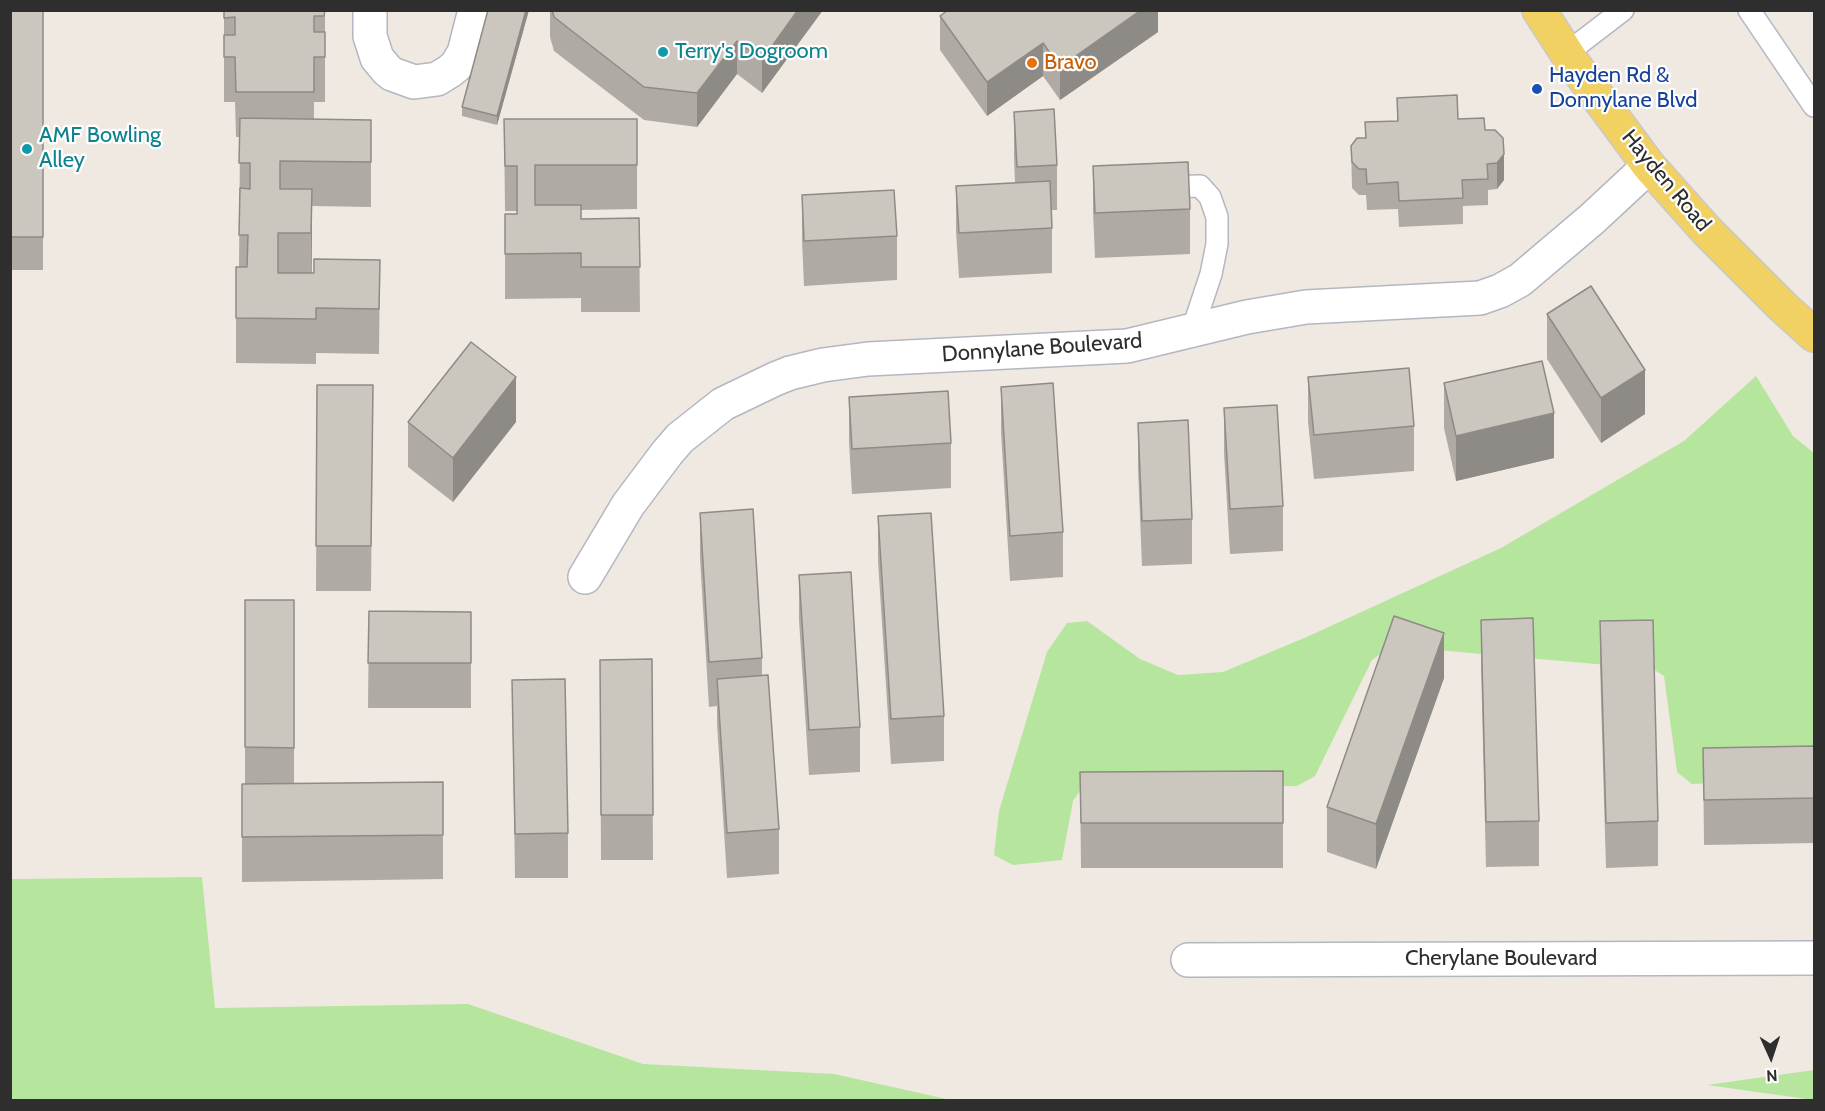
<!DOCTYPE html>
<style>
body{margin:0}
#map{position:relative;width:1825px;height:1111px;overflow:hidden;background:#efe9e1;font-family:Cabin,sans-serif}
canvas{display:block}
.frame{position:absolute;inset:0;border:12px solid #2e2e2e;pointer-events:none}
.north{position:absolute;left:1741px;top:1027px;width:60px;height:60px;-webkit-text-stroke:4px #fff;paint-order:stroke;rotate:177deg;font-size:16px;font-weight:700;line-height:24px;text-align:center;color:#2e2e2e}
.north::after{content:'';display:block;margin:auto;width:21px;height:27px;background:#2e2e2e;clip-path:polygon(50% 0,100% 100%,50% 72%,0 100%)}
</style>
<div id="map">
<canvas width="1825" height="1111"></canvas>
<div class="frame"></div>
<div class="north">N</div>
</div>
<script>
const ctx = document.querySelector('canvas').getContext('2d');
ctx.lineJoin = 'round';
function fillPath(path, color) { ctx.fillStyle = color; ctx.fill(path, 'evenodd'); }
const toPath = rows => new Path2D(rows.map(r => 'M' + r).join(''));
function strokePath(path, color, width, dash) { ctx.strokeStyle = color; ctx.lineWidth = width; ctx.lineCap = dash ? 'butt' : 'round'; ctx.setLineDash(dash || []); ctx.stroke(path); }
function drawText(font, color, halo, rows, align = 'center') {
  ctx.font = font + ' Cabin,sans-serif'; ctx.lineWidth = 4.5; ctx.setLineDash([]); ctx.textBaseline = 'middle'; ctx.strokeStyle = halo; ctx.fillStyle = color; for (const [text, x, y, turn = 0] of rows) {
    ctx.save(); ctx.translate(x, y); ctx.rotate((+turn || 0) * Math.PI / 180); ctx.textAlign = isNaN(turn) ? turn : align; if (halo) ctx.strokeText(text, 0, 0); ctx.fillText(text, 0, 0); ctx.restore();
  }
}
fillPath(toPath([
 [1756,376,1793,436,1814,453,1814,778,1692,784,1677,772,1664,676,1653,669,1391,646,1372,660,1315,776,1297,786,1082,788,1073,801,1062,860,1013,865,994,855,999,811,1047,652,1067,623,1087,621,1140,659,1178,675,1223,672,1309,636,1501,548,1684,441],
 [202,877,215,1008,468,1004,643,1064,834,1074,951,1100,11,1100,11,879],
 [1814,1070,1814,1100,1707,1085]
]), '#b6e59e');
const lane = toPath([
 [1749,10,1814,106],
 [1567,53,1623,10],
 [1159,187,1200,186,1210,197,1217,217,1217,244,1211,274,1192,331]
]);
const street = toPath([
 [370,10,370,36,377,58,387,70,392,74,414,82,437,79,450,71,456,66,464,53,475,10],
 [585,577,628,505,667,453,680,438,723,404,775,379,790,373,823,365,868,359,1127,346,1247,317,1306,307,1480,298,1500,291,1520,280,1592,219,1649,166],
 [1188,960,1814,958]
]);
const primary = toPath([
 [1539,10,1575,66,1649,166,1707,231,1783,307,1814,335]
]);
strokePath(lane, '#b4b7c1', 24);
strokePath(street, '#b4b7c1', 36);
strokePath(primary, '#c9c9c9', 36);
strokePath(lane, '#fff', 21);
strokePath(street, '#fff', 33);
strokePath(primary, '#f2d163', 33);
fillPath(toPath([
 [10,10,43,10,43,270,10,270],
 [224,10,325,10,325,102,314,102,314,119,371,120,371,207,312,206,312,273,380,260,379,354,316,353,316,364,236,363,236,318,239,267,240,137,236,137,235,102,224,102],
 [488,10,529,10,497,125,462,116,462,107],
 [550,10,823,10,762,93,737,74,697,127,644,120,554,51,550,37],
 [1158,10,1158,32,1060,100,1043,76,987,116,940,50,940,16],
 [1397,98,1458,119,1485,130,1504,180,1497,189,1488,190,1488,205,1463,206,1463,224,1399,227,1398,209,1367,210,1366,195,1359,195,1352,188,1351,146,1365,138,1365,122,1397,121],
 [1014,112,1057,165,1057,210,1051,210,1052,228,1052,273,959,278,956,231,956,186,1015,183,1014,157],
 [504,119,637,119,637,209,581,210,581,219,639,218,640,312,581,312,581,298,505,299,505,214,517,214,517,211,505,211],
 [1093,166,1190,209,1190,254,1095,258,1093,211],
 [802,195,897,236,897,280,804,286,802,240],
 [1547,314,1645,414,1601,443,1547,359],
 [1308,377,1414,426,1414,471,1314,479,1308,422],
 [1444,383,1554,458,1456,481,1444,428],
 [317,385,373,385,371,591,316,591],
 [1001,387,1063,532,1063,577,1010,581,1001,432],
 [849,397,951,443,951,488,852,494,849,442],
 [1224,408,1283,506,1283,551,1230,554,1224,453],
 [408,422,516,422,453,502,408,467],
 [1138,423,1192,519,1192,564,1142,566,1138,468],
 [700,513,762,658,762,675,779,829,779,874,727,878,717,724,717,706,709,707,700,558],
 [878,516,944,716,944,761,891,764,878,561],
 [799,575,860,727,860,772,809,775,799,620],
 [245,600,294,600,294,784,443,782,443,879,242,882,242,784,245,784],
 [369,611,471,612,471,708,368,708],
 [1481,620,1539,821,1539,866,1486,867,1481,665],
 [1600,621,1658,821,1658,866,1606,868,1600,665],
 [652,659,653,860,601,860,600,660],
 [1444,678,1376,869,1327,852,1327,807],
 [512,680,568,833,568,878,515,878],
 [1815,746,1815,843,1704,845,1703,748],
 [1283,771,1283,868,1081,868,1080,772]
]), '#afaba4');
fillPath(toPath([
 [526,10,529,10,497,125,497,116],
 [798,10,823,10,762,93,762,60],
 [1141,10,1158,10,1158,32,1060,100,1060,67],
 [737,41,737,74,697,127,697,93],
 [1043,43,1043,76,987,116,987,82],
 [1504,154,1504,180,1497,189,1497,163],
 [312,189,312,234,311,278,311,233],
 [1645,370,1645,414,1601,443,1601,398],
 [516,377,516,422,453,502,453,458],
 [1554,413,1554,458,1456,481,1456,436],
 [1444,633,1444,678,1376,869,1376,824]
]), '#8e8b86');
const building = toPath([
 [10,10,43,10,43,237,10,237,10,10],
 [224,10,325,10,324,16,314,16,314,32,325,32,325,57,314,57,314,92,236,92,235,57,224,57,224,35,235,35,235,17,224,18,224,10],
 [488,10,526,10,497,116,462,107,488,10],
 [552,10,798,10,762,60,737,41,697,93,644,87,554,17,552,10],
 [948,10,1141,10,1060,67,1043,43,987,82,940,16,948,10],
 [1457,95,1458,119,1484,118,1485,130,1495,130,1503,138,1504,154,1497,163,1487,164,1488,179,1462,180,1463,198,1399,201,1398,182,1367,184,1366,169,1359,169,1352,162,1351,146,1357,138,1366,138,1365,122,1398,121,1397,98,1457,95],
 [1054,109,1057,165,1017,167,1014,112,1054,109],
 [240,118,371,120,371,162,280,161,280,189,312,189,311,233,278,233,278,273,314,273,314,259,380,260,379,309,316,308,316,319,236,318,236,267,247,267,248,235,239,235,240,188,250,189,250,163,239,163,240,118],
 [504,119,637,119,637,165,535,165,535,205,581,205,581,219,639,218,640,267,581,267,581,253,505,254,505,214,517,214,517,166,505,166,504,119],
 [1188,162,1190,209,1095,213,1093,166,1188,162],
 [1050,181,1052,228,959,233,956,186,1050,181],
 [894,190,897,236,804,241,802,195,894,190],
 [1591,286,1645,370,1601,398,1547,314,1591,286],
 [471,342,516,377,453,458,408,422,471,342],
 [1542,361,1554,413,1456,436,1444,383,1542,361],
 [1409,368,1414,426,1314,435,1308,377,1409,368],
 [1053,383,1063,532,1010,536,1001,387,1053,383],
 [317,385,373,385,371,546,316,546,317,385],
 [948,391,951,443,852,449,849,397,948,391],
 [1277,405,1283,506,1230,509,1224,408,1277,405],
 [1188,420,1192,519,1142,521,1138,423,1188,420],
 [753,509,762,658,709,662,700,513,753,509],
 [931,513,944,716,891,719,878,516,931,513],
 [851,572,860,727,809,730,799,575,851,572],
 [245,600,294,600,294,748,245,747,245,600],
 [369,611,471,612,471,663,368,663,369,611],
 [1394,616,1444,633,1376,824,1327,807,1394,616],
 [1533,618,1539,821,1486,822,1481,620,1533,618],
 [1653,620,1658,821,1606,823,1600,621,1653,620],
 [652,659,653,815,601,815,600,660,652,659],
 [768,675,779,829,727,833,717,679,768,675],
 [565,679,568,833,515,834,512,680,565,679],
 [1815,746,1815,798,1704,800,1703,748,1815,746],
 [1283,771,1283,823,1081,823,1080,772,1283,771],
 [443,782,443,835,242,837,242,784,443,782]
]);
fillPath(building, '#cbc7bf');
strokePath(building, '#8e8b86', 1.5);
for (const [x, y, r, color] of [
 [663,52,6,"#0f9aa8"],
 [1032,63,6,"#e8710a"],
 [1537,89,6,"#1a4fb4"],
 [27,149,6,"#0f9aa8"]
]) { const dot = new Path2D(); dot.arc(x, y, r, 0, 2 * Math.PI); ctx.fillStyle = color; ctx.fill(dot); strokePath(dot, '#fff', 2); }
drawText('22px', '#0d838f', '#fff', [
 ["Terry's Dogroom",675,52],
 ["AMF Bowling",39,136],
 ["Alley",39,161]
], 'left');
drawText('22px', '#c56008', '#fff', [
 ["Bravo",1044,63]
], 'left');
drawText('22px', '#164399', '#fff', [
 ["Hayden Rd &",1549,76],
 ["Donnylane Blvd",1549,101]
], 'left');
drawText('22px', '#2e2e2e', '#fff', [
 ["Hayden Road",1666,181,50],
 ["Donnylane Boulevard",1042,348,-4],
 ["Cherylane Boulevard",1501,959]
]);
</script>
